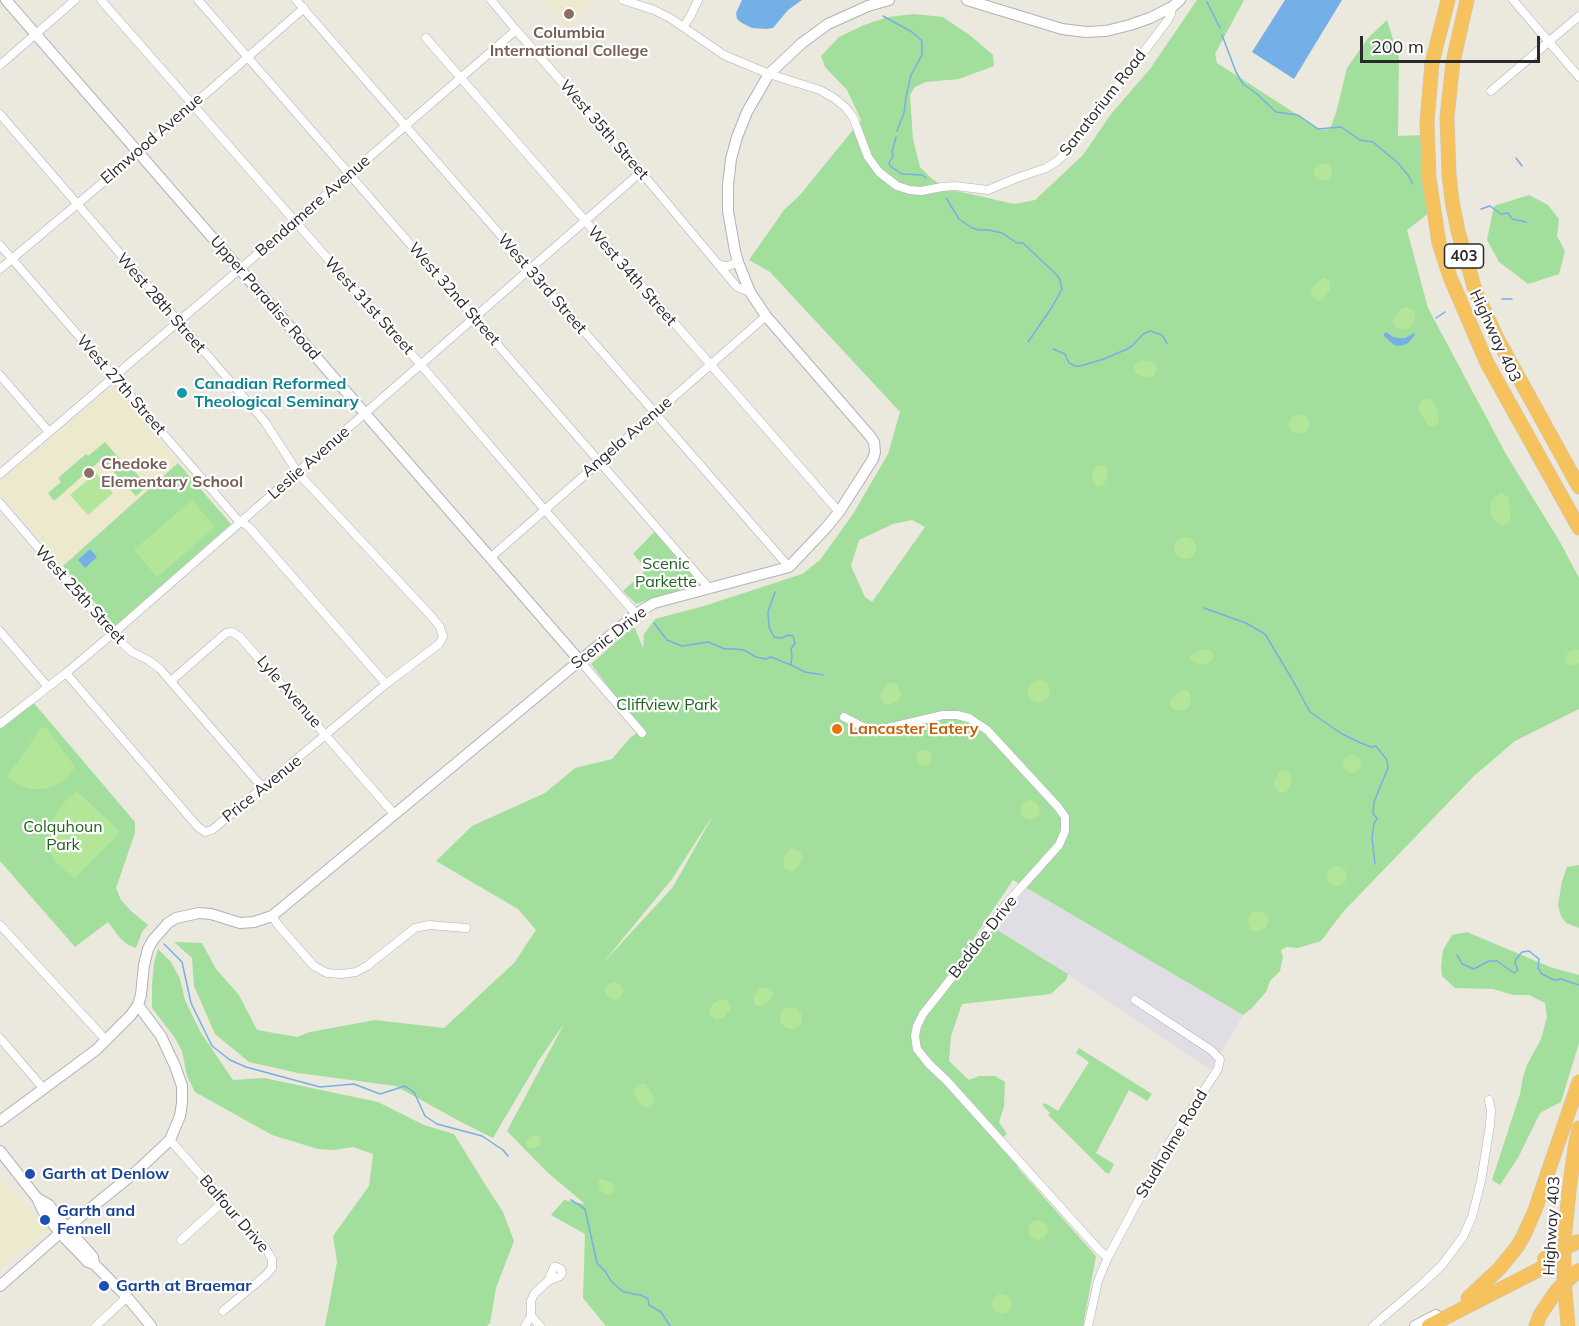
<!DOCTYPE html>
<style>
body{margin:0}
#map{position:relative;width:1579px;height:1326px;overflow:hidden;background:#ebe8dd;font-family:Mulish,sans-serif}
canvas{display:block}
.scale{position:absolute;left:1360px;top:36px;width:180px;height:27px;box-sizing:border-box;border:3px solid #2a2a2a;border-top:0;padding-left:8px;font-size:18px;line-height:21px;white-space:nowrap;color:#2a2a2a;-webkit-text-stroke:4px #fff;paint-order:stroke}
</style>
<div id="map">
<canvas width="1579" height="1326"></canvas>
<div class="scale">200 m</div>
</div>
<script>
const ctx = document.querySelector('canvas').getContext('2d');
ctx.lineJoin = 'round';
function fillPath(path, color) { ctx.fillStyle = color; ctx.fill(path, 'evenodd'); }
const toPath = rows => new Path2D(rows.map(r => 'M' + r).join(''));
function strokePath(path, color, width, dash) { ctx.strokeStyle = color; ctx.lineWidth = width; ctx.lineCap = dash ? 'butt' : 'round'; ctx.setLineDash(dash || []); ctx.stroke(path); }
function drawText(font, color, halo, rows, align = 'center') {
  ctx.font = font + ' Mulish,sans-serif'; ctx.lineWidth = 4.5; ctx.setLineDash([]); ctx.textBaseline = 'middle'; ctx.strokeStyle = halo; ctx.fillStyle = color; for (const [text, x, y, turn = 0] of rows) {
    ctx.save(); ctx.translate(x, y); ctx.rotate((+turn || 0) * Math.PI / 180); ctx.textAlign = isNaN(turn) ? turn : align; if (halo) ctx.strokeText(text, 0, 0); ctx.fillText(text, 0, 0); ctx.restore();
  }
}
fillPath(toPath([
 [1027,888,1243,1015,1211,1070,1053,964,994,928]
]), '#e1dde4');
fillPath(toPath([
 [542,0,591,0,571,28],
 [114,386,178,463,63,566,0,492,0,482],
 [0,1176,46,1230,0,1270]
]), '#ece9cd');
fillPath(toPath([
 [1197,0,1244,0,1215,54,1217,63,1321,130,1330,129,1336,113,1347,68,1368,38,1387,20,1399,58,1398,136,1423,135,1429,213,1407,230,1428,308,1506,454,1560,542,1579,578,1579,709,1515,741,1474,776,1343,912,1321,941,1298,948,1287,947,1281,950,1283,957,1280,971,1270,981,1266,992,1252,1008,1243,1015,1013,880,964,953,970,959,994,928,1068,974,1066,980,1051,994,962,1004,951,1036,949,1061,969,1080,979,1076,995,1076,1005,1082,1004,1107,999,1122,1007,1134,998,1141,1018,1165,1018,1168,1096,1256,1083,1326,606,1326,583,1298,585,1234,551,1215,564,1200,585,1204,547,1172,507,1131,564,1024,539,1060,493,1138,459,1121,396,1086,298,1073,249,1062,215,1034,194,986,192,958,174,942,202,943,216,969,239,995,257,1030,297,1037,310,1032,375,1020,444,1028,514,963,536,930,518,909,436,861,472,826,545,793,575,768,612,759,630,738,641,730,644,736,646,736,591,664,634,626,643,648,644,634,655,619,704,606,802,574,820,560,853,514,888,454,900,412,770,272,749,260,784,210,800,195,861,120,847,90,825,67,821,56,839,37,864,25,888,17,914,14,943,17,971,36,993,55,994,66,959,79,926,82,915,87,910,95,913,139,920,167,932,179,948,189,1014,204,1035,200,1083,155,1111,114,1150,69],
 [912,520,925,527,872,602,865,597,851,566,859,540,893,524],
 [715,812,673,887,602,964,672,879],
 [1529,195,1548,205,1559,219,1557,236,1565,251,1559,274,1528,284,1499,262,1487,240,1494,206],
 [105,442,124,464,127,462,147,486,136,496,102,459,54,501,48,493,61,482,58,478,86,454,88,456],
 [178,463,231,524,115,626,63,566],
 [655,531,697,580,694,585,636,604,623,591,647,569,633,554],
 [33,702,135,822,135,833,116,888,121,900,131,911,148,925,142,932,136,948,128,945,120,938,108,922,75,947,0,861,0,728],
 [1579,865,1579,928,1566,923,1561,916,1558,905,1562,881,1567,867],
 [1467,932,1550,967,1579,975,1579,1043,1561,1102,1540,1113,1518,1158,1500,1185,1492,1180,1520,1094,1523,1077,1527,1065,1541,1039,1547,1017,1545,1003,1529,995,1513,995,1493,989,1455,988,1442,976,1441,967,1443,950,1452,935],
 [158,949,171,962,180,979,185,1000,201,1033,233,1080,264,1078,378,1102,424,1125,454,1134,488,1189,503,1212,514,1241,496,1288,490,1323,487,1326,325,1326,337,1262,333,1236,369,1186,373,1154,353,1147,335,1150,318,1149,272,1135,195,1092,187,1076,182,1051,175,1038,152,1008,152,984,154,963],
 [1079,1048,1152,1094,1147,1101,1129,1090,1096,1153,1114,1164,1109,1174,1105,1172,1048,1115,1050,1113,1042,1105,1045,1103,1058,1111,1089,1062,1076,1053]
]), '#a3df9c');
fillPath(toPath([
 '1314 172a9 9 0 1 1 18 0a9 9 0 1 1-18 0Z',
 [1323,278,1327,279,1330,282,1330,289,1325,297,1320,301,1318,301,1312,296,1311,291,1315,284],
 [1408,307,1415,312,1415,321,1413,324,1407,330,1397,328,1393,323,1394,318,1401,309],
 [1141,360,1150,361,1156,365,1157,368,1154,376,1146,378,1136,374,1134,367,1137,362],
 [1430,398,1435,403,1439,418,1437,425,1433,427,1427,425,1419,409,1419,405,1422,400],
 '1289 424a10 10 0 1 1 20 0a10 10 0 1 1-20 0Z',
 [1101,465,1107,468,1108,475,1104,484,1101,486,1097,487,1093,482,1092,473,1096,467],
 [96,473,113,493,88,515,70,495],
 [1501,493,1508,497,1511,514,1509,522,1504,525,1499,524,1492,518,1490,508,1493,498],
 [192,500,215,527,157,577,134,550],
 '1174 548a11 11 0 1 1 22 0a11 11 0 1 1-22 0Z',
 [1204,649,1210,650,1213,653,1214,657,1209,663,1200,665,1190,660,1189,658,1191,655],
 [1575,649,1579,650,1579,663,1570,666,1566,663,1564,658,1569,652],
 '1028 691a11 11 0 1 1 22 0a11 11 0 1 1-22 0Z',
 [889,683,894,683,897,685,901,694,898,701,889,705,883,703,880,696,882,691],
 [1181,690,1186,690,1190,693,1191,703,1187,709,1177,711,1171,707,1170,702,1173,697],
 [41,728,47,728,75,767,67,778,56,785,44,789,30,789,18,785,7,777],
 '916 758a8 8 0 1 1 16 0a8 8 0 1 1-16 0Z',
 '1343 764a9 9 0 1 1 18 0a9 9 0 1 1-18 0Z',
 [1285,770,1291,773,1291,783,1287,791,1280,793,1274,787,1274,780,1279,773],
 [77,791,118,830,118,835,74,879,54,860,49,848,48,834,51,821,59,809,67,799],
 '1020 810a10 10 0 1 1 20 0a10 10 0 1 1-20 0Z',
 [791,848,800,851,803,859,795,870,789,871,784,868,783,863,785,856],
 '1327 876a10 10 0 1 1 20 0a10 10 0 1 1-20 0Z',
 [1257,911,1266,914,1269,920,1266,927,1256,932,1250,929,1248,921,1251,914],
 '605 991a9 9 0 1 1 18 0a9 9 0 1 1-18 0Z',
 [764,987,771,989,773,994,772,997,767,1003,762,1006,758,1006,754,1003,754,997,758,990],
 [721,999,727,1000,731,1008,725,1016,720,1019,716,1020,712,1017,709,1011,714,1003],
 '780 1018a11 11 0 1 1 22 0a11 11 0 1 1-22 0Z',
 [638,1084,645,1084,651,1091,654,1100,652,1104,649,1107,644,1107,637,1101,634,1090],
 [537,1135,541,1138,540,1145,535,1148,528,1147,526,1144,527,1140,531,1136],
 [601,1179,610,1182,614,1186,615,1191,612,1194,608,1195,601,1191,598,1183],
 '1028 1230a10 10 0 1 1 20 0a10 10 0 1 1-20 0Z',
 '992 1304a10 10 0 1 1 20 0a10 10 0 1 1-20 0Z'
]), '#b3e698');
fillPath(toPath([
 [742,0,802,0,788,10,773,28,766,29,752,28,742,23,737,19,736,13],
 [1285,0,1342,0,1294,79,1252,52],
 [1386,332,1393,337,1399,338,1405,338,1414,333,1415,335,1407,344,1400,346,1394,345,1384,336,1384,334],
 [90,549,97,557,85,568,78,560]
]), '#75afe8');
strokePath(toPath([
 [1207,2,1220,28],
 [883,16,912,32,922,41,922,55,911,75,906,97,904,113,897,131],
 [1222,35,1236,72,1243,84,1257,94,1276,112,1298,115,1318,129,1341,127,1360,140,1373,142,1398,163,1408,175,1413,184],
 [896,137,892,152,893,156,889,163,890,166,902,174,922,175,926,178],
 [1516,158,1522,166],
 [946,198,959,219,972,228,979,230,989,230,1002,233,1017,243,1023,243,1057,275,1060,280,1062,289,1052,307,1028,342],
 [1481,209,1490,206,1501,214,1508,213,1512,219,1526,222],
 [1502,299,1512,299],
 [1436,318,1445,312],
 [1053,349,1065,354,1069,363,1075,366,1080,366,1104,359,1127,349,1132,346,1143,334,1150,331,1162,335,1167,343],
 [775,592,768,612,769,627,774,637,782,638,788,635,793,636,795,643,791,649,792,656,791,665,805,672,823,675],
 [1204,608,1246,623,1265,634,1292,679,1310,712,1342,734,1361,743,1371,747,1376,746,1387,760,1388,768,1374,802,1373,814,1377,818,1374,824,1372,838,1375,864],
 [654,623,667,640,682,646,708,642,725,649,735,649,744,650,756,657,766,659,771,657,791,665],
 [164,944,182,962,191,1003,212,1046,230,1060,246,1067,320,1087,354,1084,380,1094,405,1086,414,1092,425,1116,437,1124,482,1136,503,1150,508,1156],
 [1457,955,1462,964,1474,969,1489,961,1497,961,1514,973,1518,970,1515,963,1516,959,1522,952,1529,951,1539,959,1538,968,1542,974,1554,980,1561,979,1579,985],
 [571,1200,585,1209,597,1263,605,1271,611,1281,622,1291,633,1294,641,1295,648,1299,649,1305,661,1312,670,1326]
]), '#75afe8', 1.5);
const street = toPath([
 [101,0,421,365,544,509,636,614],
 [198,0,709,588],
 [296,0,789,567],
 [491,0,516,30,641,172,737,287,750,292],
 [623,0,654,10,670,18,724,55,769,74,820,90,834,98,845,107,853,117,868,157,879,172,897,186,910,190,921,191,942,187,955,186,988,190,1017,178,1046,168,1056,162,1069,150,1168,20,1171,14,1172,7],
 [1513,0,1579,77],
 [683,27,690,17,698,0],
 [426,38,839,512],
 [0,65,75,0],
 [1491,91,1579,16],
 [0,114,265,422,298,473,432,617,440,627,443,637,439,644,386,684,212,830,205,832,198,827,66,673],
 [0,245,237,519,249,527,386,684],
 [717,263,723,266,728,266,738,262],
 [0,269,138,153,304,8],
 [0,375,49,432],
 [0,474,240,269,516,30],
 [0,503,112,634,132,652,148,660,160,669,263,788],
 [490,558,766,316],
 [0,631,48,687],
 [580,661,642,733],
 [171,681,226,633,232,632,240,637,395,815],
 [844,717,861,726,871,730,879,730,943,715,957,715,969,718,987,730,1058,807,1065,817,1065,831,1059,845,1007,903,967,958,931,1004,923,1014,917,1026,915,1036,917,1049,929,1064,947,1081,1100,1251,1108,1257],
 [0,724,66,673,117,630,641,172],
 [272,916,278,925,314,966,327,973,342,974,356,972,367,966,415,928,429,925,466,928],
 [0,925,106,1040],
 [0,1038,43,1088],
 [170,1140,266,1249,272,1259,272,1268,266,1275,223,1311],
 [181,1240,223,1202],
 [531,1316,531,1301,534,1294,548,1281,560,1276,562,1273,561,1269,557,1267,554,1267,548,1281],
 [531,1316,540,1326],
 [96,1326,127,1297],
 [525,1326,531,1316],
 [1088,1326,1098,1281,1108,1257,1169,1143,1218,1069,1220,1059,1211,1050,1135,1000],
 [1373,1326,1422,1284,1442,1265,1463,1237,1472,1217,1481,1181,1490,1125,1491,1111,1489,1100]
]);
const secondary = toPath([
 [6,0,580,661],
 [967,0,1062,29,1086,32,1106,31,1130,25,1150,18,1172,7,1180,0],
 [0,1121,96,1050,131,1015,138,1005,141,995,144,965,148,949,153,940,168,923,176,918,199,913,211,914,240,923,254,922,272,916,636,614,654,603,789,567,825,529,839,512,873,459,875,452,874,442,870,436,766,316,750,292,738,262,735,251,728,211,728,185,731,159,737,137,747,112,769,74,802,43,828,24,868,6,889,0],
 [0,1151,37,1198,43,1211,60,1233,88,1262,94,1264,127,1297,151,1326],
 [37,1198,49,1205,61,1221,93,1257,94,1264],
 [0,1286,60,1233,138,1170,170,1140,180,1116,182,1103,182,1086,175,1066,161,1036,138,1005],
 [1415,1326,1436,1315]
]);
const highway = toPath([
 [1448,0,1432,63,1427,122,1429,178,1439,243,1450,277,1487,363,1579,528],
 [1467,0,1453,62,1447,117,1449,174,1452,201,1458,231,1475,290,1497,338,1579,487],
 [1468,1298,1499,1269,1517,1247,1524,1235,1535,1210,1579,1082],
 [1429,1326,1544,1267],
 [1536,1326,1540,1315],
 [1568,1326,1564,1277,1564,1241,1569,1191,1575,1147,1579,1128]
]);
strokePath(street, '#b1b0bd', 9);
strokePath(secondary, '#b1b0bd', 12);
strokePath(highway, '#c8c8c8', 15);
strokePath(street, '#fff', 8);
strokePath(secondary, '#fff', 10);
strokePath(highway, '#f6c25e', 14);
const highwayBridge = toPath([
 [1544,1259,1579,1241],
 [1540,1315,1557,1290,1579,1270]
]);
strokePath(highwayBridge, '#c8c8c8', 15, []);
strokePath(highwayBridge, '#f6c25e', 14);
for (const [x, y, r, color] of [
 [569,14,6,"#8d6e63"],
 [182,393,6,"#0f9aa8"],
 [89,473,6,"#8d6e63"],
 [837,729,6,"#e8710a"],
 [30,1174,6,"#1a4fb4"],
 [45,1220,6,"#1a4fb4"],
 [104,1286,6,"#1a4fb4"]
]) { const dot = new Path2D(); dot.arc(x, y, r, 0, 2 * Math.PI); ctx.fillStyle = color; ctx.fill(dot); strokePath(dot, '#fff', 2); }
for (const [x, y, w] of [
 [1464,256,39]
]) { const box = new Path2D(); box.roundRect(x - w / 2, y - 12, w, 24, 4.5); ctx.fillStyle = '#fff'; ctx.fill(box); strokePath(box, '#2a2a2a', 1.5); }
drawText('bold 15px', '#2a2a2a', null, [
 ["403",1464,256]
]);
drawText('bold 16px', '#785e54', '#fff', [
 ["Columbia",569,33],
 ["International College",569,51],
 ["Chedoke",101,464,"left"],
 ["Elementary School",101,482,"left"]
]);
drawText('16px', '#2a2a2a', '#fff', [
 ["Sanatorium Road",1103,103,-52],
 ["West 35th Street",604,130,49],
 ["Elmwood Avenue",152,139,-41],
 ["Bendamere Avenue",313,206,-41],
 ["West 34th Street",632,276,49],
 ["West 33rd Street",542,284,49],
 ["West 32nd Street",454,294,49],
 ["Upper Paradise Road",265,298,49],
 ["West 28th Street",161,303,49],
 ["West 31st Street",369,306,48],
 ["Highway 403",1495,336,65],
 ["West 27th Street",121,385,49],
 ["Angela Avenue",627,437,-41],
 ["Leslie Avenue",309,463,-41],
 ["West 25th Street",80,595,48],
 ["Scenic Drive",609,638,-38],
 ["Lyle Avenue",289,692,49],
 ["Price Avenue",262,789,-39],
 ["Beddoe Drive",983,937,-52],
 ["Studholme Road",1172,1144,-59],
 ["Balfour Drive",234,1214,49],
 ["Highway 403",1552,1226,-87]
]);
drawText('bold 16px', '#0d838f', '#fff', [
 ["Canadian Reformed",194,384],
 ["Theological Seminary",194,402]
], 'left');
drawText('16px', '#1e631f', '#fff', [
 ["Scenic",666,564],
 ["Parkette",666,582],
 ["Cliffview Park",667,705],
 ["Colquhoun",63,827],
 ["Park",63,845]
]);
drawText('bold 16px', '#c56008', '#fff', [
 ["Lancaster Eatery",849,729]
], 'left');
drawText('bold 16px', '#164399', '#fff', [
 ["Garth at Denlow",42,1174],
 ["Garth and",57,1211],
 ["Fennell",57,1229],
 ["Garth at Braemar",116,1286]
], 'left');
</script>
